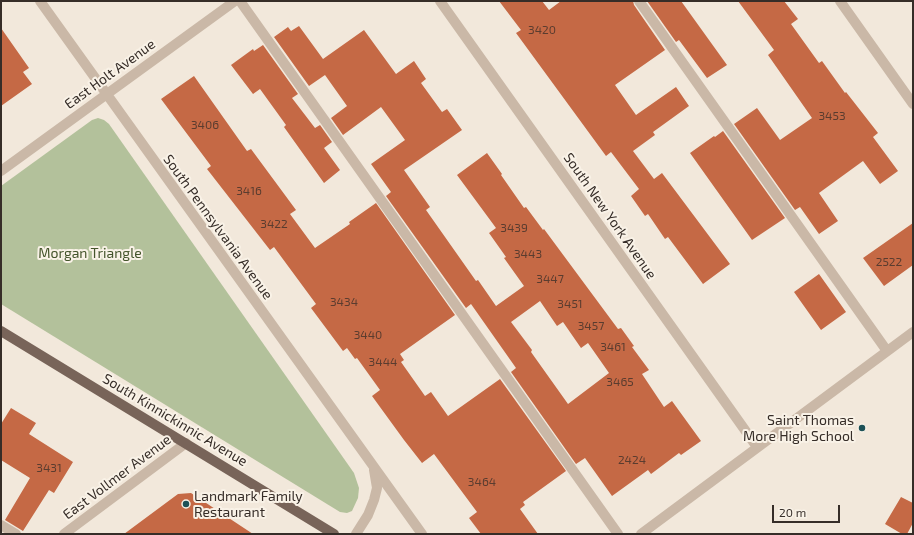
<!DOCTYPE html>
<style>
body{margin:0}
#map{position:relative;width:914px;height:535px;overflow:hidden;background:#f2e8db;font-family:"Exo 2",sans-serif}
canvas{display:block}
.frame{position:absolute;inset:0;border:2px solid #362d28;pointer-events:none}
.scale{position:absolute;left:772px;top:505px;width:68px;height:18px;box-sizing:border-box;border:2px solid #362d28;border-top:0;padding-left:5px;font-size:12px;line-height:14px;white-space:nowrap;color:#362d28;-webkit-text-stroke:3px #f9f2e7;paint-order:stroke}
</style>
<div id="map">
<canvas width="914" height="535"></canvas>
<div class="frame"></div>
<div class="scale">20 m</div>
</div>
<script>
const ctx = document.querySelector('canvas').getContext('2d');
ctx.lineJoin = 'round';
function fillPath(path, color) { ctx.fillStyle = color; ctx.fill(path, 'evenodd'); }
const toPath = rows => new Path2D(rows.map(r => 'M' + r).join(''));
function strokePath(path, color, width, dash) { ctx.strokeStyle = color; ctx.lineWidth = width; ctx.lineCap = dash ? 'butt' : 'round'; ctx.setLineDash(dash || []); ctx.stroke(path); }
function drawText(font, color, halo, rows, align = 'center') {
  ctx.font = font + ' "Exo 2",sans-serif'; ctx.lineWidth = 4; ctx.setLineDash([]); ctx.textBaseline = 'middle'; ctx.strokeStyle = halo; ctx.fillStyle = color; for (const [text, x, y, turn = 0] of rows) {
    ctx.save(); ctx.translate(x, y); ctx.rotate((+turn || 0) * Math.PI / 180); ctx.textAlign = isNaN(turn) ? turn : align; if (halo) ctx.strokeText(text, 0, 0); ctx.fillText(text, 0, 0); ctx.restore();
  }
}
fillPath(toPath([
 [98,118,104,120,109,124,354,473,359,488,358,498,352,511,347,513,340,512,1,304,1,186,92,120]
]), '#b3c19b');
fillPath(toPath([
 [499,1,542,1,549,10,561,1,633,1,634,5,665,50,615,85,636,115,676,87,689,106,653,132,655,135,633,151,654,179,662,173,730,264,703,284,668,237,665,239,648,214,645,216,631,196,639,189,611,152,606,156,516,33,521,30],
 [647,1,681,1,727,65,707,78,679,40,676,42],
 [738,1,784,1,798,19,791,24,819,63,822,61,845,93,846,92,878,133,873,137,898,171,880,184,863,161,819,193,838,221,819,234,800,207,795,210,734,124,757,108,780,140,812,118,768,55,774,50],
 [299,26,323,59,364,30,396,74,414,61,426,79,421,83,442,112,447,109,462,130,404,170,430,207,426,210,476,281,478,280,496,306,524,286,504,258,506,257,489,233,496,228,457,175,487,153,502,174,501,175,524,208,526,207,543,230,544,229,618,329,621,328,634,346,632,347,649,370,642,374,664,407,672,401,701,441,681,455,679,453,651,474,648,470,612,496,585,458,576,464,511,372,516,368,471,304,466,308,386,196,391,192,371,164,405,140,381,107,343,135,331,118,347,106,325,75,309,86,274,37,288,27,291,31],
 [540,301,557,326,563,322,581,348,588,343,609,373,568,404,531,352,532,350,511,322],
 [1,28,29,68,23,72,32,84,1,106],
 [263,45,298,94,292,98,315,128,320,125,332,142,324,148,340,170,324,183,284,127,286,125,260,89,253,94,231,65,253,49,254,51],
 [194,76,247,151,251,149,296,210,290,214,315,248,350,224,349,222,376,203,455,315,400,354,404,360,401,362,425,396,431,392,448,416,500,379,566,471,523,502,525,505,520,509,538,534,481,534,469,518,477,512,434,454,422,463,404,440,372,396,380,390,357,358,355,359,347,348,343,351,311,308,316,304,274,247,270,250,207,169,211,166,161,99],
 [723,131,785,218,752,240,690,153,714,136,715,137],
 [913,223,913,265,884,286,863,258],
 [819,274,846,312,821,330,794,292],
 [11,408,36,423,29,434,73,462,54,493,49,490,23,531,5,520,30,478,1,460,1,424],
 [191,493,253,534,124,534,178,494],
 [901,497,913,503,913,523,907,534,902,534,885,524]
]), '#c56945');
strokePath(toPath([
 [40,1,422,534],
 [240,1,618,534],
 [440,1,757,447],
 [639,1,887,351],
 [840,1,913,104],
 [1,171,235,1],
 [1,525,16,534],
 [64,534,186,443],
 [356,534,368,515,374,500,377,488,374,470],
 [641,534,913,332]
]), '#cab8a7', 10);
strokePath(toPath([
 [1,331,334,534]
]), '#786459', 10);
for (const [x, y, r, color] of [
 [862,428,4,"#1d5157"],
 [186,504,4,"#1d5157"]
]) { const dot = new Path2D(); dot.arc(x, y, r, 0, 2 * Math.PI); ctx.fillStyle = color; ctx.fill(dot); strokePath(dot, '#f9f2e7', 1.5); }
drawText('12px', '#5a3c2f', null, [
 ["3420",542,30],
 ["3453",832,116],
 ["3406",205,125],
 ["3416",249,191],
 ["3422",274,224],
 ["3439",514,228],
 ["3443",528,254],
 ["2522",889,262],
 ["3447",550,279],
 ["3434",344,302],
 ["3451",570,304],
 ["3457",591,326],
 ["3440",368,335],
 ["3461",613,347],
 ["3444",383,362],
 ["3465",620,382],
 ["2424",632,460],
 ["3431",49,468],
 ["3464",482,482]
]);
drawText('14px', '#362d28', '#f9f2e7', [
 ["East Holt Avenue",110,74,-36],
 ["South New York Avenue",610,216,55],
 ["South Pennsylvania Avenue",218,227,54],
 ["South Kinnickinnic Avenue",175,420,31],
 ["East Vollmer Avenue",117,477,-37]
]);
drawText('14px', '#44542b', '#f9f2e7', [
 ["Morgan Triangle",90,253]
]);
drawText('14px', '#362d28', '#f9f2e7', [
 ["Saint Thomas",854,420],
 ["More High School",854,436],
 ["Landmark Family",194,496,"left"],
 ["Restaurant",194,512,"left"]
], 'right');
</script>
